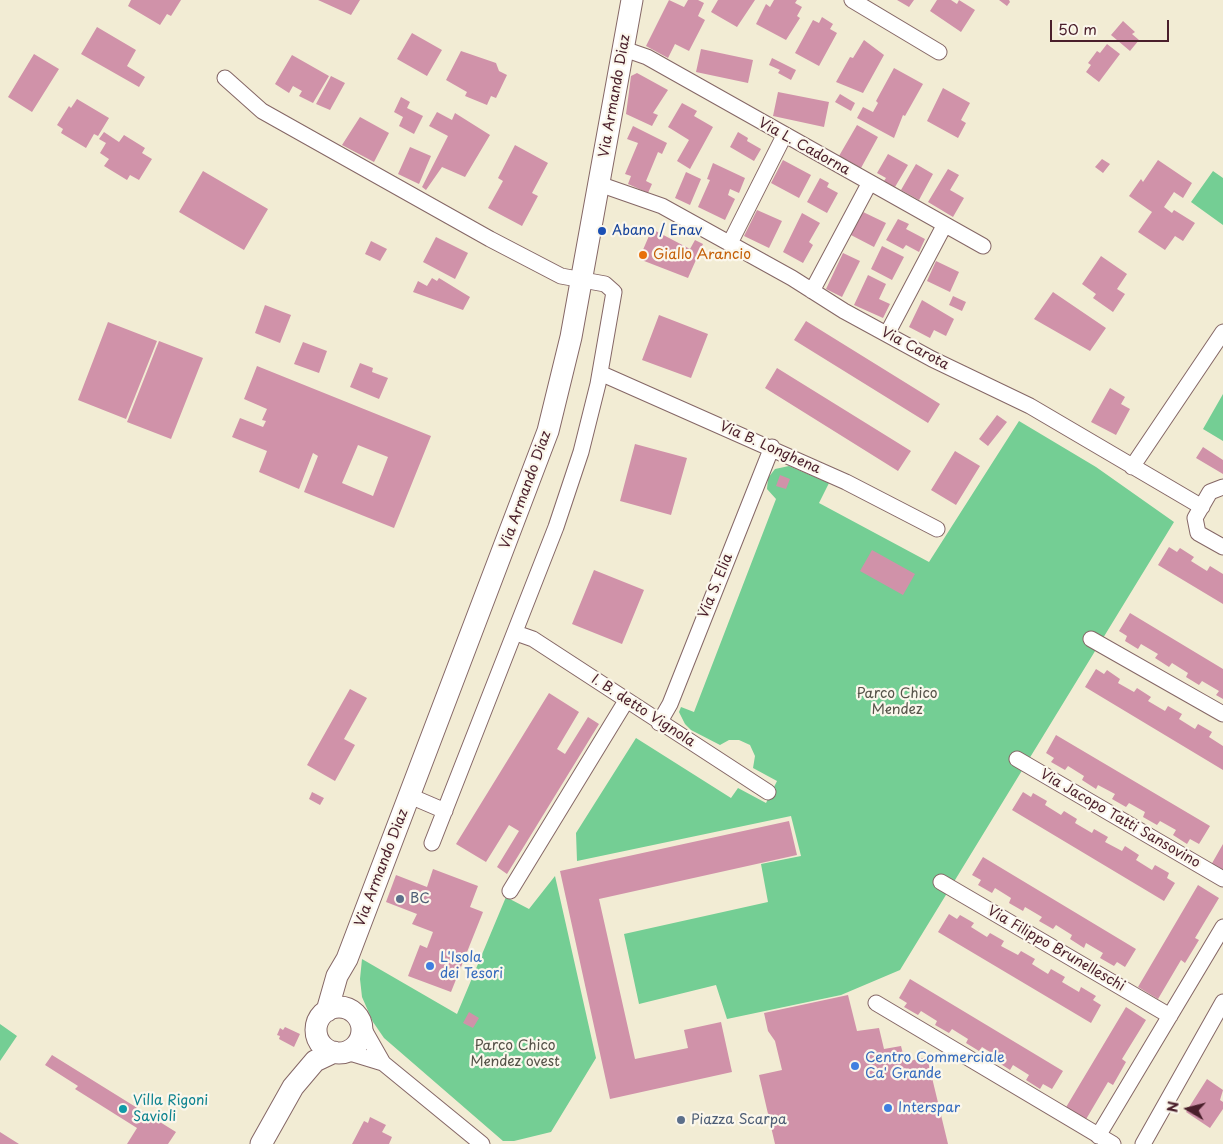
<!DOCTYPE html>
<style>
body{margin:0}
#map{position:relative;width:1223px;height:1144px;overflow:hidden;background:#f2ecd4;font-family:"Playpen Sans",sans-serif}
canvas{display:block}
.north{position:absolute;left:1163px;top:1084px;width:50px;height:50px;-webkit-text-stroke:4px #fbf7ec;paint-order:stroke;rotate:278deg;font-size:14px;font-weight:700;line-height:20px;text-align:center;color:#4a1f2b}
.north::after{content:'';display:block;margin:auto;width:18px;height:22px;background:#4a1f2b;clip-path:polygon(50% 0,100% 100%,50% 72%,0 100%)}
.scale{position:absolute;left:1050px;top:20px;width:119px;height:22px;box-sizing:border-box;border:2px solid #4a1f2b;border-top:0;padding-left:6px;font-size:15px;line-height:18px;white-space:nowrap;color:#4a1f2b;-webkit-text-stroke:4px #fbf7ec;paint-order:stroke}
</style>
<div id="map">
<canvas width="1223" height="1144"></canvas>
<div class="north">N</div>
<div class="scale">50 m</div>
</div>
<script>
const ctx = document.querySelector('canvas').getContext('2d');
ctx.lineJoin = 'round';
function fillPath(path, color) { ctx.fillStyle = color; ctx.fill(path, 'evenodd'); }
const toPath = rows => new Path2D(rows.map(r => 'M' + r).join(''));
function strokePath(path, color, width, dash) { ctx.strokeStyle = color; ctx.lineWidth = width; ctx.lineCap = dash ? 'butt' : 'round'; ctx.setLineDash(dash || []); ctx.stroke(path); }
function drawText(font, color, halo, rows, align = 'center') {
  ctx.font = font + ' "Playpen Sans",sans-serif'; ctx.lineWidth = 4.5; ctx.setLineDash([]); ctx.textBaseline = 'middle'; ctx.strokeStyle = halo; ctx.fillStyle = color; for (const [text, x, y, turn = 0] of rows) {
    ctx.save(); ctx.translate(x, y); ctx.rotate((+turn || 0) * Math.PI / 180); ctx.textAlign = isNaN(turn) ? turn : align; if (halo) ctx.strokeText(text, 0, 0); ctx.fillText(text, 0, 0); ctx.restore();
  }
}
fillPath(toPath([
 [1213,171,1223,178,1223,225,1191,202],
 [1223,394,1223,441,1203,429],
 [1019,421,1096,467,1174,522,900,970,841,995,727,1019,716,985,639,1004,624,934,768,902,761,864,801,856,791,816,577,861,576,833,636,738,731,798,738,788,766,803,777,781,753,768,755,756,750,745,739,740,729,740,720,745,691,730,685,724,679,712,681,707,694,712,776,499,767,489,768,478,775,469,789,466,829,483,819,503,929,562],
 [555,876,596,1058,551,1132,514,1141,503,1141,384,1038,373,1022,362,997,360,979,362,959,457,1014,506,897,529,909],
 [0,1024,17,1036,0,1061]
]), '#74ce94');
fillPath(toPath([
 [131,0,181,0,171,16,167,14,160,25,128,6],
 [318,0,360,0,351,15],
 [669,0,684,7,688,0,698,0,704,3,698,16,705,20,689,51,675,44,668,58,646,46],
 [718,0,755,0,737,27,711,12],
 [774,0,797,0,795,3,802,7,797,16,800,18,786,40,756,24,766,4,770,7],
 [897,0,914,0,909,7],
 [937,0,951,0,957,4,959,0,975,10,961,32,930,11],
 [999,0,1009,0,1010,2,1007,6],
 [822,17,833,24,830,29,837,33,819,66,795,53,813,20,819,23],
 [1123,21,1135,32,1132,34,1139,40,1130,51,1111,35],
 [97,27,136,50,127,66,145,77,139,87,81,54],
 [412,33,442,50,427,76,397,59],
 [864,40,884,55,863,93,836,82,850,57,853,58],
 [1107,44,1120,54,1099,82,1086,72,1091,65,1088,63,1097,51,1100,53],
 [701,49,753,60,748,83,696,72],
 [461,51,496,63,499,71,507,75,496,98,491,96,487,105,465,96,467,92,446,80],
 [34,54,59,69,32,112,8,97],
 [292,55,329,76,313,103,299,96,302,91,293,86,289,93,275,84],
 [772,58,796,70,791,80,778,73,780,70,769,65],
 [894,68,923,84,905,116,903,115,894,138,857,118,863,107,873,112,878,103,876,101],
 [637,73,668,90,653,113,658,115,652,126,626,114,631,76],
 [331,76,345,83,330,110,316,104],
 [943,88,970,103,961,120,966,123,958,138,927,121],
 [778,92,829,102,824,127,773,116],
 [840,94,855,103,851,111,835,102],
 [401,97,410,102,407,108,423,116,414,134,399,126,403,117,394,112],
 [77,99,109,118,98,136,94,134,86,148,61,133,63,129,57,125,69,106,71,108],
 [682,103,697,111,694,116,713,127,690,169,677,161,689,140,668,127],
 [437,112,452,120,455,113,490,135,465,177,442,167,426,190,422,187,448,136,429,126],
 [360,117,389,133,374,162,342,145],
 [857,125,878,137,861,168,839,156],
 [633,126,667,143,662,154,658,152,646,181,652,184,648,193,628,184,631,176,625,174,638,143,627,139],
 [104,132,119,142,124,135,145,148,142,153,152,159,139,180,130,175,127,180,104,166,109,159,100,153,106,143,99,139],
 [738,132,748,138,747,141,761,149,754,161,730,147],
 [515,145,548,163,532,193,538,196,522,226,488,208,503,181,498,178],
 [410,147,431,156,419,184,398,174],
 [888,154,908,165,895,187,884,181,886,178,877,173],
 [1102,159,1110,164,1103,173,1095,167],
 [783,160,811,175,799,198,771,183],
 [1158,160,1192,183,1183,198,1174,192,1164,207,1172,213,1174,210,1195,223,1183,241,1175,236,1165,250,1138,232,1152,212,1129,196,1141,179,1143,182],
 [713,163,745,178,739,193,730,189,728,195,735,199,725,220,698,207,710,180,707,179],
 [916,164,933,174,919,200,901,190],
 [948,169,959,175,950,190,964,198,953,217,928,202],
 [203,171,268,209,244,250,179,212],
 [686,172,701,179,690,205,675,198],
 [820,178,829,183,827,187,838,193,827,213,807,202],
 [757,210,782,221,769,248,744,236],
 [861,211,886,223,874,247,849,234],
 [802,213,820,223,809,242,813,245,803,263,783,252],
 [898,219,909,224,906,229,925,239,919,252,906,245,903,249,886,240],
 [652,229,690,249,695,240,703,244,688,278,639,259],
 [436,237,468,253,455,279,423,262],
 [371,241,387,249,380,261,365,254],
 [882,246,904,257,892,280,871,269],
 [843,253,860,261,842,297,826,289],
 [1101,256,1127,274,1117,289,1125,294,1113,312,1093,298,1096,294,1082,284],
 [936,261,959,272,950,292,927,281],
 [868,275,886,284,879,299,890,304,883,318,854,305],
 [432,278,437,281,439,278,470,297,463,310,413,292,418,281,427,286],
 [1053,292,1106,328,1090,351,1034,319],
 [953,296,966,302,962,311,949,305],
 [922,300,954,319,946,336,934,330,930,338,909,327],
 [265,305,291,315,280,343,255,333],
 [659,315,708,334,691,378,642,360],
 [806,321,940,404,928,423,794,340],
 [108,322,157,341,126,419,78,400],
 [159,341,203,358,171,439,127,422],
 [303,342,327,351,319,373,294,364],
 [360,363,373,368,372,372,388,378,379,399,350,387],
 [257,366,431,436,394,528,304,492,318,456,313,453,299,489,259,472,267,451,232,437,240,418,263,427,266,421,262,420,267,409,244,399],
 [358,445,388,457,373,496,342,483],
 [777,368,911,451,898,471,765,388],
 [1110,388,1125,397,1121,404,1130,409,1116,435,1091,422],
 [997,415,1007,422,988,446,979,439],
 [635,444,687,458,671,515,620,501],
 [1203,447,1223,460,1223,474,1196,458],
 [955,451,980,466,956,505,931,490],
 [780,475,790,479,786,489,776,486],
 [1169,547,1177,552,1180,548,1194,557,1191,561,1207,571,1210,566,1223,574,1223,604,1158,565],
 [872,550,915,574,903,595,860,571],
 [594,570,644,590,622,644,572,624],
 [1130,613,1223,669,1223,699,1216,695,1219,691,1202,681,1199,685,1186,677,1188,673,1172,663,1169,667,1155,658,1158,654,1141,644,1138,649,1125,641,1127,636,1119,631],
 [1096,669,1104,674,1107,670,1120,679,1118,683,1134,692,1137,688,1151,697,1148,701,1165,711,1168,706,1182,714,1179,719,1195,729,1198,724,1212,732,1209,737,1223,746,1223,770,1085,687],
 [350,689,367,698,344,739,355,745,335,781,307,765],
 [549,693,579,712,557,749,565,754,588,717,599,724,507,874,497,867,519,831,509,825,486,862,456,844],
 [1056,735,1210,826,1199,844,1190,839,1187,844,1173,835,1176,830,1160,821,1157,825,1143,817,1145,812,1129,803,1126,807,1112,799,1115,794,1098,785,1096,789,1082,780,1084,776,1068,766,1065,770,1051,762,1054,758,1046,753],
 [312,792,324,798,320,805,309,799],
 [1023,792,1031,797,1033,793,1047,801,1045,805,1061,815,1064,811,1077,819,1075,823,1092,833,1094,829,1108,837,1105,842,1122,851,1125,846,1139,855,1136,860,1152,870,1155,865,1169,873,1167,878,1175,883,1164,901,1012,810],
 [789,821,797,855,599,899,635,1059,688,1048,684,1030,721,1022,732,1072,610,1099,560,871],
 [1223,844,1223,872,1211,865],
 [983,857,1136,949,1125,967,1117,962,1114,966,1100,958,1103,953,1086,943,1084,948,1070,939,1072,935,1056,925,1053,929,1039,921,1042,917,1025,907,1023,911,1009,903,1011,898,995,888,992,893,978,885,981,880,972,875],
 [433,869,478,886,470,907,483,912,451,992,408,976,420,945,427,948,433,932,412,924,417,914,386,902,396,875,427,887],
 [1198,885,1219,898,1195,938,1199,940,1185,963,1181,960,1158,999,1138,987],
 [949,914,957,919,960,915,974,923,971,927,987,937,990,933,1004,941,1001,946,1018,955,1021,951,1035,959,1032,964,1048,974,1051,969,1065,977,1062,982,1079,992,1081,987,1096,996,1093,1000,1101,1005,1091,1023,938,932],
 [910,979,1063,1071,1052,1089,1043,1084,1040,1089,1026,1080,1029,1075,1013,1065,1010,1070,996,1061,998,1057,982,1047,979,1051,966,1043,968,1039,952,1029,949,1033,935,1025,937,1021,921,1011,918,1015,904,1007,907,1003,899,998],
 [848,995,857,1031,879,1028,884,1049,901,1046,905,1062,927,1057,948,1144,775,1144,759,1075,782,1070,775,1041,768,1031,764,1013],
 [1126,1007,1146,1020,1122,1059,1126,1062,1113,1085,1108,1082,1085,1121,1065,1109],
 [469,1012,479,1018,473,1028,463,1023],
 [285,1027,300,1034,294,1047,279,1039,280,1036,277,1035,280,1028,283,1030],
 [52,1055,176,1132,168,1144,127,1144,137,1128,75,1089,78,1086,45,1065],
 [1207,1079,1223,1090,1220,1100,1223,1102,1223,1109,1210,1128,1186,1112],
 [370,1117,386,1125,382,1132,392,1137,389,1144,352,1144,364,1121,368,1123],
 [0,1132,19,1144,0,1144]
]), '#d092a9');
const street = toPath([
 [852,0,939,52],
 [624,49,647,57,983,246],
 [225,78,262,111,490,239,561,276,605,284,614,292,598,384,581,452,556,527,432,843],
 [599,184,662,206,792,278,844,311,932,359,1030,406,1202,507],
 [730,243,784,136],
 [812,291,869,184],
 [887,334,944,226],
 [600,373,846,482,937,529],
 [1132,467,1223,332],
 [1223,487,1210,492,1195,518,1198,533,1223,547],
 [516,633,533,639,768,792],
 [1091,639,1223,714],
 [659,723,670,704,772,447],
 [1017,759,1223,879],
 [410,796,445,811],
 [941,882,1170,1016],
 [510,891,626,701],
 [876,1003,1113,1144],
 [362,1026,383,1063,482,1144],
 [347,1052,383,1063],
 [1098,1136,1223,927],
 [1143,1144,1223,1002]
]);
const secondary = toPath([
 '316 1030a23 23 0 1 1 46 0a23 23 0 1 1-46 0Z',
 [327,1011,337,976,347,959,548,431,571,337,632,0],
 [261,1144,293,1087,315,1061,334,1052]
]);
strokePath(street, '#856766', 17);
strokePath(secondary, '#856766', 23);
strokePath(street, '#fff', 15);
strokePath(secondary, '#fff', 21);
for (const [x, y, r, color] of [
 [602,231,5,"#1a4fb4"],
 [643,255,5,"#e8710a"],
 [400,899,5,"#5c6f8a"],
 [430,966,5,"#3f7fe0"],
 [855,1066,5,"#3f7fe0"],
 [888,1108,5,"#3f7fe0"],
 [123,1109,5,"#0f9aa8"],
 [681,1120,5,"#5c6f8a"]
]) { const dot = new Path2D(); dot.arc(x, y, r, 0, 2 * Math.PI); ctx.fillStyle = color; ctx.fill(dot); strokePath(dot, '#fbf7ec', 2); }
drawText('14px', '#4a1f2b', '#fbf7ec', [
 ["Via Armando Diaz",615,96,-80],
 ["Via L. Cadorna",804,147,29],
 ["Via Carota",915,349,28],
 ["Via B. Longhena",770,448,24],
 ["Via Armando Diaz",526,490,-70],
 ["Via S. Elia",716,586,-68],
 ["I. B. detto Vignola",643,711,33],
 ["Via Jacopo Tatti Sansovino",1120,819,30],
 ["Via Armando Diaz",382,868,-69],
 ["Via Filippo Brunelleschi",1056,949,30]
]);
drawText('14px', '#164399', '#fbf7ec', [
 ["Abano / Enav",612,231]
], 'left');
drawText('14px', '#c56008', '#fbf7ec', [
 ["Giallo Arancio",653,255]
], 'left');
drawText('14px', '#57544a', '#fbf7ec', [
 ["Parco Chico",897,694],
 ["Mendez",897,710],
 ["Parco Chico",515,1046],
 ["Mendez ovest",515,1062]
]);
drawText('14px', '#4e5e75', '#fbf7ec', [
 ["BC",410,899],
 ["Piazza Scarpa",691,1120]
], 'left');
drawText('14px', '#366cbe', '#fbf7ec', [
 ["L'Isola",440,958],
 ["dei Tesori",440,974],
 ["Centro Commerciale",865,1058],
 ["Ca' Grande",865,1074],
 ["Interspar",898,1108]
], 'left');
drawText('14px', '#0d838f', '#fbf7ec', [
 ["Villa Rigoni",133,1101],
 ["Savioli",133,1117]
], 'left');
</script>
